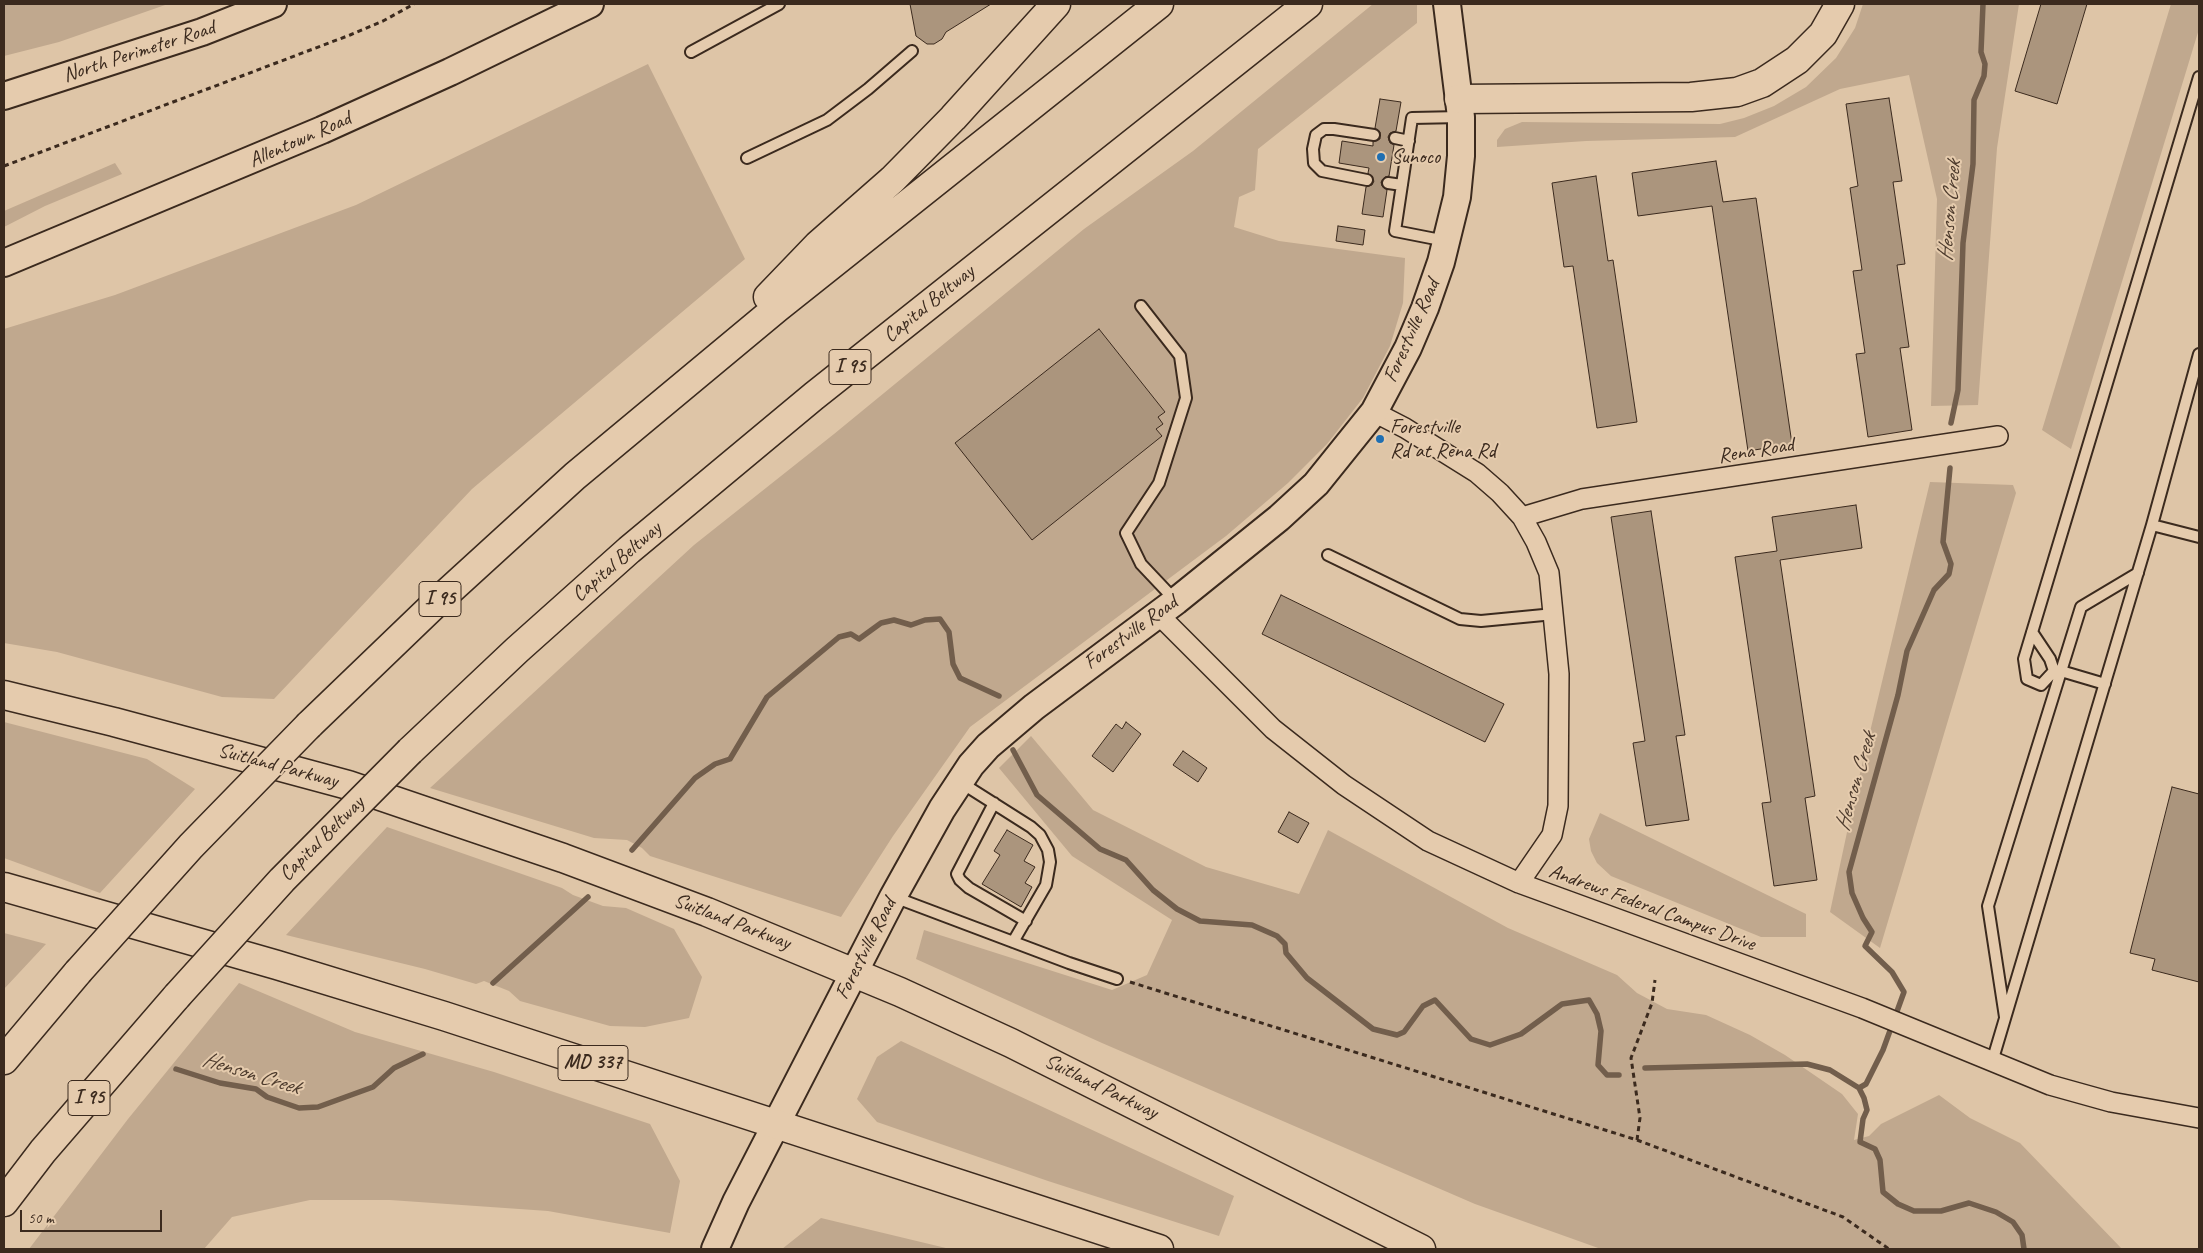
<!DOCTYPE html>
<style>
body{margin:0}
#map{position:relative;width:2203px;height:1253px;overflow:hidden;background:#dec5a7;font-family:Caveat,sans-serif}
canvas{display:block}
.frame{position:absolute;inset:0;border:5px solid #3b2a1e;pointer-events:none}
.scale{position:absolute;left:20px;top:1210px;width:142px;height:22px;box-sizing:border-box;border:2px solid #3b2a1e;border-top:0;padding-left:6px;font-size:15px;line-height:18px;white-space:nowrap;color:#3b2a1e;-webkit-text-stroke:4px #e5cbad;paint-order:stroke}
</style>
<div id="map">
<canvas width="2203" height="1253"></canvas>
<div class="frame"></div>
<div class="scale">50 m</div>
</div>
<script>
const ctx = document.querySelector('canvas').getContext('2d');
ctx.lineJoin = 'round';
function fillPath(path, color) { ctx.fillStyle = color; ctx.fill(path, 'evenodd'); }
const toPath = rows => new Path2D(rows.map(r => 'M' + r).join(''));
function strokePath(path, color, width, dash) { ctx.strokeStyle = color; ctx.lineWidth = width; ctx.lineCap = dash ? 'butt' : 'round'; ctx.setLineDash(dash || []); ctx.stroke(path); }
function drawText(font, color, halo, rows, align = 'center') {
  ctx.font = font + ' Caveat,sans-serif'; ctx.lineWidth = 4; ctx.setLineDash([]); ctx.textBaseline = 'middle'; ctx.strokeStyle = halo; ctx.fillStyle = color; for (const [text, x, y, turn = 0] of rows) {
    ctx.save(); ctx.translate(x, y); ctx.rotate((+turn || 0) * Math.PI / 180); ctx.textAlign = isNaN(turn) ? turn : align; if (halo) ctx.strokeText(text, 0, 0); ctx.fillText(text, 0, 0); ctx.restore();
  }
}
fillPath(toPath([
 [4,4,168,4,59,42,4,56],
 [1373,4,1417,4,1417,23,1258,149,1255,190,1239,197,1234,227,1279,241,1405,258,1403,303,1390,346,1363,398,1327,444,1288,483,1226,536,970,727,893,836,841,917,650,856,642,848,627,840,594,838,430,788,694,545,834,434,1084,229,1193,151],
 [1863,4,2019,4,1997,148,1978,405,1931,406,1937,199,1909,75,1840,89,1735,137,1586,141,1497,147,1497,140,1505,129,1522,122,1720,124,1744,118,1774,106,1806,87,1836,58,1855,28],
 [2171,4,2199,4,2199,29,2071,449,2042,430],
 [648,64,745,259,472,489,274,699,222,697,57,652,4,643,4,329,115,295,356,205],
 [115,163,122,174,45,206,4,227,4,211],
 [1930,482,2013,485,2016,493,1880,948,1830,912,1856,790],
 [4,722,147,759,195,789,100,893,4,858],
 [1031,736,1093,810,1206,867,1299,894,1328,830,1508,928,1617,975,1637,993,1667,1009,1706,1015,1750,1035,1785,1055,1842,1094,1858,1114,1854,1140,1869,1136,1881,1124,1939,1095,1970,1118,2020,1143,2122,1249,1601,1249,1475,1204,1102,1043,916,959,924,930,1112,990,1147,975,1172,920,1072,856,999,768],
 [1600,813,1806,914,1806,937,1761,937,1611,876,1597,863,1591,851,1589,839],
 [387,827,562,888,573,895,603,906,626,908,674,929,702,977,689,1018,645,1027,610,1026,520,1001,509,991,484,981,476,984,425,969,286,935],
 [4,933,46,944,4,989],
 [239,983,355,1032,494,1072,650,1124,680,1181,670,1233,548,1211,390,1200,310,1200,232,1217,204,1249,29,1249,128,1119],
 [901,1041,1234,1196,1219,1236,1048,1181,877,1122,857,1099,877,1057],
 [821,1218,950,1249,782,1249]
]), '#c0a88e');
strokePath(toPath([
 [1951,423,1958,390,1963,243,1973,164,1974,100,1984,76,1985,64,1981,52,1983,4],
 [1013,750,1037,795,1100,849,1126,860,1153,890,1177,909,1200,921,1252,925,1277,936,1285,944,1286,953,1307,978,1373,1029,1397,1035,1404,1032,1423,1006,1435,1000,1471,1039,1490,1045,1521,1034,1562,1004,1589,1000,1597,1014,1601,1031,1598,1065,1607,1075,1619,1075],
 [632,850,695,778,715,764,730,759,767,697,839,637,851,634,859,639,881,623,894,620,911,625,925,620,940,619,949,632,953,664,960,678,999,696],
 [493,983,588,897],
 [1645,1068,1807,1064,1830,1070,1859,1088,1864,1098,1867,1110,1863,1119,1860,1142,1875,1149,1880,1160,1883,1192,1898,1204,1914,1211,1941,1211,1969,1203,1996,1212,2013,1222,2022,1235,2024,1249],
 [176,1069,220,1083,256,1089,267,1097,299,1108,318,1107,373,1087,394,1068,423,1054],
 [1859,1088,1866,1084,1883,1050,1904,992,1892,972,1865,946,1872,932,1863,918,1852,893,1849,872,1898,695,1907,651,1934,590,1949,574,1951,564,1943,542,1950,468]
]), '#725e4c', 5.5);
const building = toPath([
 [910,4,991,4,946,32,942,39,934,44,927,44,916,36,910,4],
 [2041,4,2087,4,2057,104,2015,91,2041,4],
 [1889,98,1902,181,1893,182,1905,264,1897,265,1909,347,1900,348,1912,430,1868,437,1856,354,1865,353,1853,271,1862,270,1850,188,1858,186,1846,104,1889,98],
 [1380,99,1401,102,1396,131,1390,133,1388,137,1390,143,1394,145,1389,176,1385,177,1381,182,1382,186,1387,190,1383,217,1362,214,1366,187,1372,185,1374,181,1368,173,1369,168,1339,163,1342,141,1373,146,1373,142,1380,139,1380,132,1375,128,1380,99],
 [1716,161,1723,202,1756,198,1792,444,1748,451,1712,206,1638,216,1632,173,1716,161],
 [1596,176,1608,261,1613,260,1637,422,1597,428,1573,266,1564,267,1552,183,1596,176],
 [1338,226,1365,230,1363,245,1336,241,1338,226],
 [1099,329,1165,412,1158,417,1163,424,1156,429,1162,436,1032,540,955,443,1099,329],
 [1856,505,1862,548,1780,560,1815,796,1805,798,1817,880,1774,886,1762,803,1771,802,1735,557,1777,551,1772,517,1856,505],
 [1651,511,1685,735,1676,736,1689,820,1646,826,1633,743,1645,741,1611,517,1651,511],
 [1281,595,1504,704,1485,742,1262,634,1281,595],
 [1126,722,1141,734,1113,772,1092,756,1116,724,1122,729,1126,722],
 [1183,751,1207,768,1198,782,1173,765,1183,751],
 [2172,787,2199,794,2199,982,2152,970,2155,959,2130,953,2172,787],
 [1289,812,1309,823,1298,843,1278,832,1289,812],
 [1007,830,1033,845,1024,861,1035,867,1025,883,1032,887,1021,907,982,884,1000,855,994,851,1007,830]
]);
fillPath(building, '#ab957d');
strokePath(building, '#3b2a1e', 1);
const lane = toPath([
 [691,52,779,4],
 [1395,138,1409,141],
 [747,158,827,120,868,89,912,51],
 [1367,180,1322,171,1314,163,1313,149,1316,135,1324,129,1334,129,1374,135],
 [1388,183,1402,185],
 [1446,241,1395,231,1412,118,1461,117],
 [1141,306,1180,356,1186,398,1159,483,1126,533,1141,564,1175,600],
 [2152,525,2199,537],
 [1328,555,1460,619,1481,621,1554,614],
 [2032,632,2050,659,2054,671],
 [2105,684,2061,671,2054,671,2041,685,2027,679,2024,659,2199,77],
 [960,782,1031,827,1040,835,1048,850,1050,862,1046,885,1013,942],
 [994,803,957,874,960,880,969,888,1026,921],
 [894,897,1069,963,1117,979],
 [2005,1017,1988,906,2081,607,2138,573],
 [1992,1062,2152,525,2199,354]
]);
const street = toPath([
 [1374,412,1405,428,1477,473,1500,493,1522,517,1536,542,1549,573,1559,674,1558,806,1552,835,1519,883],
 [1522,517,1582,499,1998,436],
 [1158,614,1273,729,1344,785,1428,841,1519,883,1862,1008,2050,1085,2111,1102,2199,1118]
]);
const secondary = toPath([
 [4,96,202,32,273,4],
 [4,263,322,130,450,72,590,4],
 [715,1249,736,1202,893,897,942,809,971,765,988,746,1034,707,1176,601,1279,518,1316,484,1374,412,1408,348,1425,308,1441,262,1457,197,1461,156,1461,117,1447,4]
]);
const highway = toPath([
 [1459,99,1691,97,1737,92,1762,83,1797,60,1823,34,1840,4],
 [768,297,818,245,892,180,953,118,1056,4],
 [4,695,114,722,348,785,563,858,707,912,900,992,1011,1043,1421,1249],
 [309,725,438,601,575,476,777,308,1159,4],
 [410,751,517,650,629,550,814,396,1308,4],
 [4,887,277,965,444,1016,1159,1249],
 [4,1060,78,972],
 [4,1202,43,1151,177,996]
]);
strokePath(lane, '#3b2a1e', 14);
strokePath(street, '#3b2a1e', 22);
strokePath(secondary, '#3b2a1e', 30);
strokePath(highway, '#3b2a1e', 31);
strokePath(toPath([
 [4,166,350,35,383,21,414,4],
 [1130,982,1637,1140,1843,1217,1889,1249],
 [1637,1140,1640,1118,1631,1058,1652,1003,1655,980]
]), '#3b2a1e', 3, [5, 4]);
strokePath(lane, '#e5cbad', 10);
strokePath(street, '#e5cbad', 19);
strokePath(secondary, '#e5cbad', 26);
strokePath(highway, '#e5cbad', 28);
const highwayBridge = toPath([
 [78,972,191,846,309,725],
 [177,996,282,880,410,751]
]);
strokePath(highwayBridge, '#3b2a1e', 31, []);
strokePath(highwayBridge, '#e5cbad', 28);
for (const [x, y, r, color] of [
 [1381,157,5,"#1f6fb2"],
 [1380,439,5,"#1f6fb2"]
]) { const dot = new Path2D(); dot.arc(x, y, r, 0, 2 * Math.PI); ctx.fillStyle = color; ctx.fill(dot); strokePath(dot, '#e5cbad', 2); }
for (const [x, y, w] of [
 [850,367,42],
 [440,599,42],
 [593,1063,70],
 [89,1098,42]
]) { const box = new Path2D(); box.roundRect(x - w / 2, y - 17.5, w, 35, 4); ctx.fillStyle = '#e5cbad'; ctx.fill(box); strokePath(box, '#3b2a1e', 1); }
drawText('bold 20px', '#3b2a1e', null, [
 ["I 95",850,367],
 ["I 95",440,599],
 ["MD 337",593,1063],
 ["I 95",89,1098]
]);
drawText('21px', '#3b2a1e', '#e5cbad', [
 ["North Perimeter Road",139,52,-18],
 ["Allentown Road",300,140,-24],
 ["Capital Beltway",929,304,-39],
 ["Forestville Road",1412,331,-66],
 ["Rena Road",1756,451,-9],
 ["Capital Beltway",617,562,-41],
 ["Forestville Road",1131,633,-36],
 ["Suitland Parkway",278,766,15],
 ["Capital Beltway",322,839,-45],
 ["Andrews Federal Campus Drive",1652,908,20],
 ["Suitland Parkway",732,922,21],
 ["Forestville Road",866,949,-63],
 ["Suitland Parkway",1101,1087,26]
]);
drawText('21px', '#3b2a1e', '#e5cbad', [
 ["Sunoco",1391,157],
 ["Forestville",1390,427],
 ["Rd at Rena Rd",1390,451]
], 'left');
drawText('italic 22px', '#4d3b2d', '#e5cbad', [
 ["Henson Creek",1950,211,-85],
 ["Henson Creek",1856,782,-74],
 ["Henson Creek",251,1074,17]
]);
</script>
